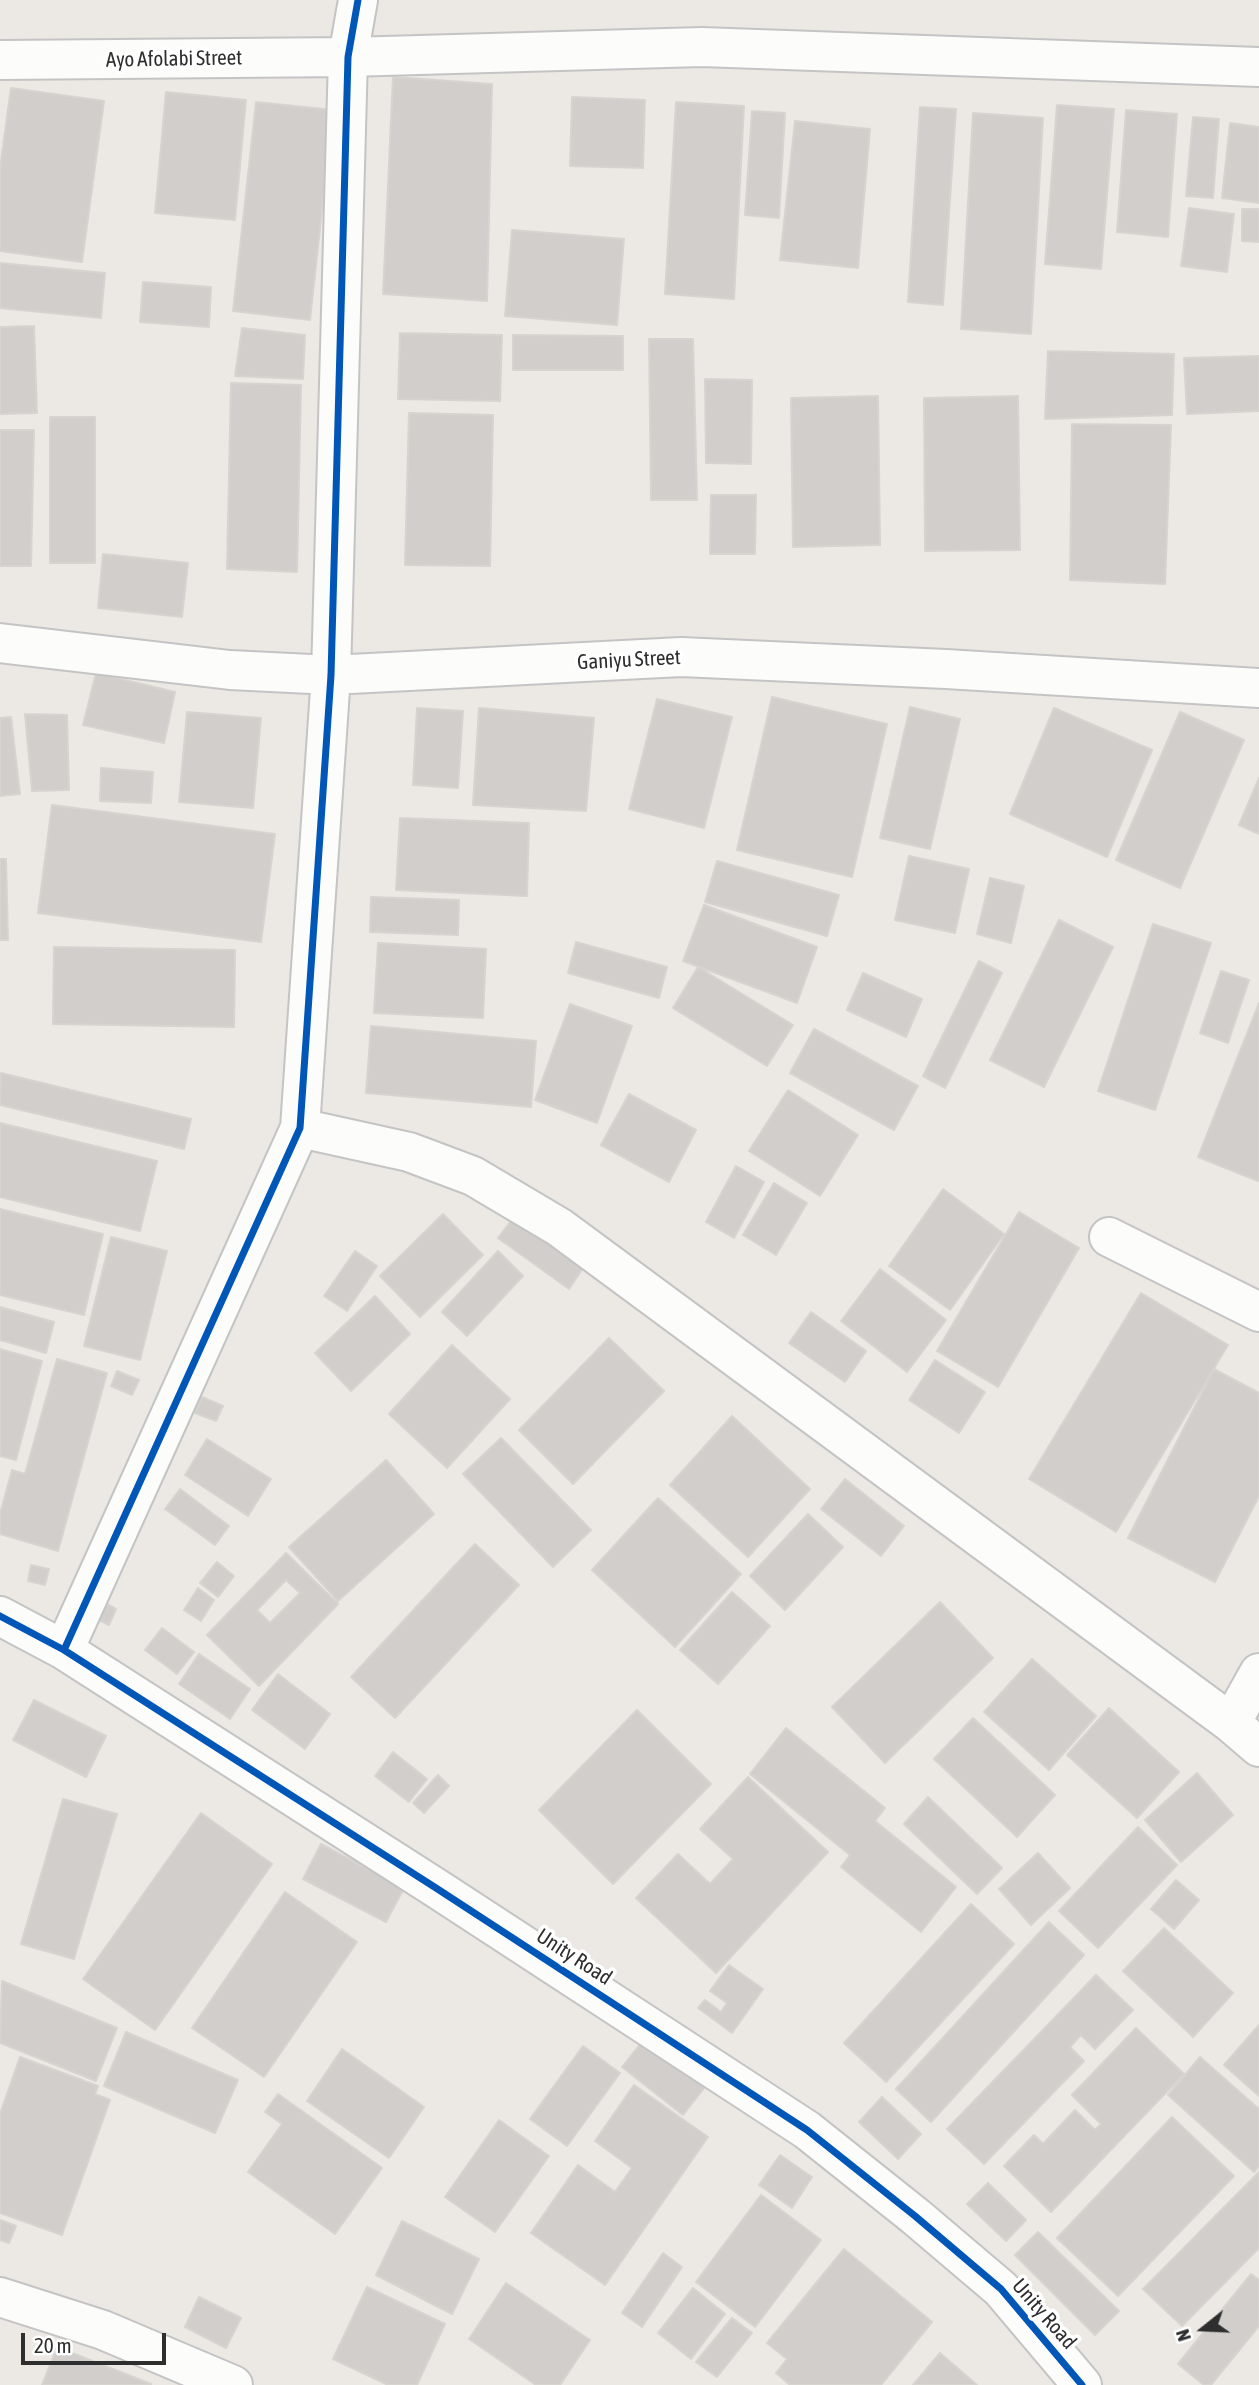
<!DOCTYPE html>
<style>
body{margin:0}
#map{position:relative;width:1259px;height:2385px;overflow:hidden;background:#ece8e4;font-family:"Asap Condensed",sans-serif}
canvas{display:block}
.north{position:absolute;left:1168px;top:2294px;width:70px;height:70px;-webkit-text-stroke:5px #fff;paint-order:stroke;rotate:252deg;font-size:19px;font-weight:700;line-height:28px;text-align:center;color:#2e2e2e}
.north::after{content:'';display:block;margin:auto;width:24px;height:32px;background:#2e2e2e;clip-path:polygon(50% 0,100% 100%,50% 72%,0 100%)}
.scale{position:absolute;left:21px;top:2333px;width:145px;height:32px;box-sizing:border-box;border:4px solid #2e2e2e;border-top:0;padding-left:9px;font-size:21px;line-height:24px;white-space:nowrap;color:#2e2e2e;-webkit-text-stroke:5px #fff;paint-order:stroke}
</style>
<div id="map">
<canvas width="1259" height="2385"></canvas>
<div class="north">N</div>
<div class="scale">20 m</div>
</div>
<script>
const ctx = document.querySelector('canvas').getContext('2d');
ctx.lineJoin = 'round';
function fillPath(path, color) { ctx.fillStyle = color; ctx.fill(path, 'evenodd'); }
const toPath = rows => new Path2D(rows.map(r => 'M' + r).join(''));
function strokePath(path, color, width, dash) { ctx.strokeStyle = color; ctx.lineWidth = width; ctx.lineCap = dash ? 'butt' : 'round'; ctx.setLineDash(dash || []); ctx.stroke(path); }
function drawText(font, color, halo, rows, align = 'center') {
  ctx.font = font + ' "Asap Condensed",sans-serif'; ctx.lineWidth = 7; ctx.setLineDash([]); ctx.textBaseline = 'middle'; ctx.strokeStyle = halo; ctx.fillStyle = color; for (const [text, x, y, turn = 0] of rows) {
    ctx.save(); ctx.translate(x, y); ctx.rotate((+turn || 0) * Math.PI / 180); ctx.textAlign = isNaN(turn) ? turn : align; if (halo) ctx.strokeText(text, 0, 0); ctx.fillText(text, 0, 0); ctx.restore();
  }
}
const building = toPath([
 [393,77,492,84,487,301,383,294,393,77],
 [11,88,104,101,82,262,0,251,0,168,11,88],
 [166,92,246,100,235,220,155,213,166,92],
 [572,97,645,100,643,168,570,166,572,97],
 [256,102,333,110,310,320,233,311,256,102],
 [676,102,744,106,734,299,665,294,676,102],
 [1057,105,1114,109,1101,269,1045,264,1057,105],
 [920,107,956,109,943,305,908,302,920,107],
 [1126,110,1177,114,1168,237,1117,232,1126,110],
 [752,111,785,113,779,218,745,215,752,111],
 [973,113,1043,118,1031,334,961,329,973,113],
 [1193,117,1219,119,1213,198,1186,196,1193,117],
 [795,121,870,129,858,268,780,260,795,121],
 [1230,123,1259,127,1259,203,1222,198,1230,123],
 [1189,208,1234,214,1227,272,1181,266,1189,208],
 [1242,209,1259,209,1259,242,1242,241,1242,209],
 [512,230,624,239,617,325,505,316,512,230],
 [0,263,105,273,101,318,0,308,0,263],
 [143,282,211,287,209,327,140,322,143,282],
 [34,326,37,413,0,414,0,327,34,326],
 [242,328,305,335,303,379,235,376,242,328],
 [400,333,502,335,500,401,398,399,400,333],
 [513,335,623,336,623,370,513,370,513,335],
 [649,339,693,339,697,500,651,500,649,339],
 [1048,351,1174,354,1172,415,1045,419,1048,351],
 [1259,356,1259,411,1187,414,1184,358,1259,356],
 [705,379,752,380,751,464,706,463,705,379],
 [231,383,301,385,297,572,227,569,231,383],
 [878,396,880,545,793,547,791,398,878,396],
 [1018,396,1020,550,925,551,924,398,1018,396],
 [409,413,493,415,490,566,405,565,409,413],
 [50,417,95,417,95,563,50,563,50,417],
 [1072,424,1171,425,1165,584,1070,580,1072,424],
 [0,430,34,430,31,566,0,566,0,430],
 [711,495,756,495,755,554,710,554,711,495],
 [103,554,188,563,182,617,98,608,103,554],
 [96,673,175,692,164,743,83,725,96,673],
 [772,697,887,724,852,877,737,850,772,697],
 [657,699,732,717,704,828,629,809,657,699],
 [910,707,960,719,930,849,880,838,910,707],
 [417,708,463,711,458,788,413,785,417,708],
 [479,708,594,718,586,811,473,805,479,708],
 [1054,708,1152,750,1107,857,1010,814,1054,708],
 [187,712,261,718,253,808,179,802,187,712],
 [1180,712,1244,740,1180,888,1116,860,1180,712],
 [25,714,67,715,69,790,32,791,25,714],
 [11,717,20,794,0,796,0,718,11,717],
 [101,768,153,772,151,803,100,801,101,768],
 [1259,778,1259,834,1239,825,1259,778],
 [52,805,275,834,261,942,38,913,52,805],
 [400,818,529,823,527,896,396,890,400,818],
 [909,856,969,869,955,933,895,920,909,856],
 [0,859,6,859,8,940,0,940,0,859],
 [717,861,839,895,827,936,705,902,717,861],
 [990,878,1024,886,1011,943,977,934,990,878],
 [371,897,459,900,458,935,370,932,371,897],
 [704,905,817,947,797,1003,683,961,704,905],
 [1059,920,1113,947,1044,1087,990,1060,1059,920],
 [1153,924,1211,943,1155,1110,1098,1091,1153,924],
 [576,942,667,967,659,998,568,973,576,942],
 [378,943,486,949,483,1018,374,1013,378,943],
 [54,947,235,950,234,1027,53,1024,54,947],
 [979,961,1002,973,945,1088,923,1076,979,961],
 [698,967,793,1025,767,1066,673,1008,698,967],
 [1221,971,1249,980,1228,1043,1200,1033,1221,971],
 [863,973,922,999,906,1037,847,1010,863,973],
 [1259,1003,1259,1178,1258,1181,1198,1157,1259,1003],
 [570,1004,632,1026,597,1123,535,1100,570,1004],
 [371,1026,536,1041,531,1107,366,1093,371,1026],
 [814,1029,918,1086,894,1130,790,1073,814,1029],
 [1,1073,191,1119,184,1149,0,1105,1,1073],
 [788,1090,858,1135,820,1196,749,1151,788,1090],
 [629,1094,696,1130,669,1182,601,1145,629,1094],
 [0,1123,157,1161,140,1231,0,1197,0,1123],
 [736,1166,764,1182,734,1238,706,1222,736,1166],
 [774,1183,807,1203,776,1255,743,1235,774,1183],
 [943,1189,1004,1234,950,1310,889,1266,943,1189],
 [0,1209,103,1234,84,1315,0,1295,0,1209],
 [1019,1212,1079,1248,998,1387,937,1351,1019,1212],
 [443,1214,483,1255,420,1317,380,1276,443,1214],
 [516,1214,585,1265,569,1289,498,1238,516,1214],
 [111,1237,167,1251,140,1360,84,1346,111,1237],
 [355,1251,377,1266,347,1311,324,1296,355,1251],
 [498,1251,523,1276,467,1336,442,1312,498,1251],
 [880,1269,946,1320,907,1372,841,1321,880,1269],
 [1141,1293,1228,1345,1116,1532,1029,1479,1141,1293],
 [375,1296,410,1334,351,1391,315,1353,375,1296],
 [0,1307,54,1322,46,1353,0,1340,0,1307],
 [811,1312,866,1351,845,1382,789,1343,811,1312],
 [609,1338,664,1391,573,1484,519,1430,609,1338],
 [452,1345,510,1399,447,1468,389,1414,452,1345],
 [0,1349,42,1361,16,1460,0,1456,0,1349],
 [57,1359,107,1373,58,1551,0,1534,0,1514,12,1470,25,1474,57,1359],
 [935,1360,985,1392,959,1433,909,1400,935,1360],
 [1214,1369,1259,1393,1259,1496,1215,1582,1128,1538,1214,1369],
 [117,1371,139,1380,132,1395,111,1386,117,1371],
 [202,1397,223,1406,216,1421,195,1413,202,1397],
 [732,1416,810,1489,748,1557,670,1485,732,1416],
 [501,1438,591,1530,553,1567,463,1474,501,1438],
 [207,1439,271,1479,248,1516,185,1475,207,1439],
 [386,1460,434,1514,338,1601,289,1547,386,1460],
 [845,1479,904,1526,881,1556,821,1509,845,1479],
 [180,1489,229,1526,215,1545,165,1509,180,1489],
 [658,1498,741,1574,675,1647,592,1570,658,1498],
 [808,1514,843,1547,785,1610,750,1576,808,1514],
 [475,1544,519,1585,395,1718,351,1677,475,1544],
 [286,1553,338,1604,259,1686,207,1635,286,1553],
 [286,1580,300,1593,270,1623,257,1610,286,1580],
 [217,1562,234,1576,218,1597,200,1583,217,1562],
 [31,1565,49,1569,45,1585,28,1581,31,1565],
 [198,1588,214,1600,201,1621,184,1610,198,1588],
 [732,1592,770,1626,718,1684,680,1650,732,1592],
 [103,1602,116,1609,109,1625,95,1618,103,1602],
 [940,1602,993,1658,885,1763,832,1707,940,1602],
 [162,1628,194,1652,177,1674,145,1650,162,1628],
 [199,1654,250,1689,230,1719,179,1684,199,1654],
 [1032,1659,1096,1716,1049,1770,984,1712,1032,1659],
 [278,1674,330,1714,305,1749,252,1710,278,1674],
 [34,1700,106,1736,86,1777,13,1740,34,1700],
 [1109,1708,1179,1772,1137,1818,1067,1755,1109,1708],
 [637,1710,711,1784,613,1884,539,1810,637,1710],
 [973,1718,1055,1795,1017,1837,934,1759,973,1718],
 [786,1728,885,1808,875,1821,956,1887,921,1932,841,1867,850,1855,750,1774,786,1728],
 [393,1752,427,1779,409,1802,375,1776,393,1752],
 [1197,1773,1233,1815,1181,1862,1145,1820,1197,1773],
 [438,1775,449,1786,424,1813,413,1803,438,1775],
 [748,1777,828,1852,716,1973,636,1898,678,1854,710,1884,733,1859,700,1829,748,1777],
 [928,1797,1002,1868,977,1894,904,1824,928,1797],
 [63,1799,117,1814,74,1959,21,1944,63,1799],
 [201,1813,272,1864,155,2030,83,1979,201,1813],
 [1138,1827,1177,1865,1098,1948,1059,1911,1138,1827],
 [321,1844,404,1888,386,1922,303,1879,321,1844],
 [1038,1853,1070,1888,1031,1925,999,1889,1038,1853],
 [1176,1880,1199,1900,1174,1929,1151,1909,1176,1880],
 [285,1892,357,1942,264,2077,192,2028,285,1892],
 [971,1904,1014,1944,886,2082,844,2043,971,1904],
 [1049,1922,1084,1955,931,2122,896,2089,1049,1922],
 [1164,1928,1233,1993,1193,2037,1123,1971,1164,1928],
 [729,1965,763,1989,732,2033,698,2008,705,2000,721,2012,727,2003,710,1991,729,1965],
 [1096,1975,1133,2010,1095,2049,1081,2035,1070,2047,1084,2061,984,2164,947,2129,1096,1975],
 [2,1981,117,2028,96,2081,0,2043,2,1981],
 [1259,2025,1259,2096,1224,2065,1259,2025],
 [1136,2028,1184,2074,1051,2212,1004,2166,1034,2135,1043,2144,1075,2110,1095,2130,1101,2124,1072,2095,1136,2028],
 [126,2032,238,2080,215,2133,104,2086,126,2032],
 [645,2038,705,2087,683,2115,622,2067,645,2038],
 [583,2046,620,2073,567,2146,530,2119,583,2046],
 [342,2049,424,2107,389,2158,307,2101,342,2049],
 [20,2057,98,2086,95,2094,110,2100,62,2235,0,2213,0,2114,20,2057],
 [1200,2057,1259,2109,1259,2166,1254,2172,1168,2095,1200,2057],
 [634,2085,708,2137,605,2285,531,2233,578,2165,615,2192,632,2168,595,2141,634,2085],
 [278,2094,382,2168,335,2234,248,2172,282,2124,265,2112,278,2094],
 [882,2097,921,2134,898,2159,859,2122,882,2097],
 [1172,2117,1234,2176,1118,2296,1057,2238,1172,2117],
 [499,2120,549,2156,495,2232,445,2197,499,2120],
 [780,2155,812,2177,792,2208,759,2185,780,2155],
 [1259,2172,1259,2248,1182,2326,1143,2289,1259,2172],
 [988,2183,1026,2220,1006,2241,967,2204,988,2183],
 [761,2195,821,2240,755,2327,696,2282,761,2195],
 [0,2220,16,2226,9,2243,0,2240,0,2220],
 [402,2221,479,2259,452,2314,376,2275,402,2221],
 [1038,2232,1119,2311,1095,2335,1015,2255,1038,2232],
 [844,2249,932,2322,881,2385,790,2385,776,2373,787,2359,767,2343,844,2249],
 [663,2253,682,2267,642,2327,622,2313,663,2253],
 [1251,2274,1259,2280,1259,2326,1211,2385,1204,2385,1178,2364,1251,2274],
 [506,2283,590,2340,560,2385,536,2385,469,2339,506,2283],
 [367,2287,445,2324,417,2385,388,2385,333,2359,367,2287],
 [693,2288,725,2314,691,2359,658,2333,693,2288],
 [199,2297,241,2318,226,2348,185,2327,199,2297],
 [732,2318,752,2333,717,2377,696,2362,732,2318],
 [57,2347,151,2384,151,2385,42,2385,57,2347],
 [940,2353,977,2385,913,2385,940,2353]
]);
fillPath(building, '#d1cecb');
strokePath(building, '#d7d4d0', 2);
const minor = toPath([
 [0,60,348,57,702,47,1259,67],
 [0,643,230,670,331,675,681,657,946,669,1259,688],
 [300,1128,409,1152,473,1176,559,1227,1231,1723,1259,1747],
 [1109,1237,1259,1312],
 [0,1616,64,1650,436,1888,807,2130,915,2216,1001,2289,1082,2385],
 [64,1650,300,1128,331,675,348,57,358,0],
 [1231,1723,1259,1673],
 [0,2297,103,2330,233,2385]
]);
strokePath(minor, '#c5c4c5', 42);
strokePath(minor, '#fcfcfb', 38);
strokePath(toPath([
 [0,1616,64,1650,436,1888,807,2130,915,2216,1001,2289,1082,2385],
 [64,1650,300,1128,331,675,348,57,358,0]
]), '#0057b8', 7);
drawText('21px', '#2e2e2e', '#fff', [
 ["Ayo Afolabi Street",174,59,-1],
 ["Ganiyu Street",629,660,-3],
 ["Unity Road",574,1957,33],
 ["Unity Road",1044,2314,49]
]);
</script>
